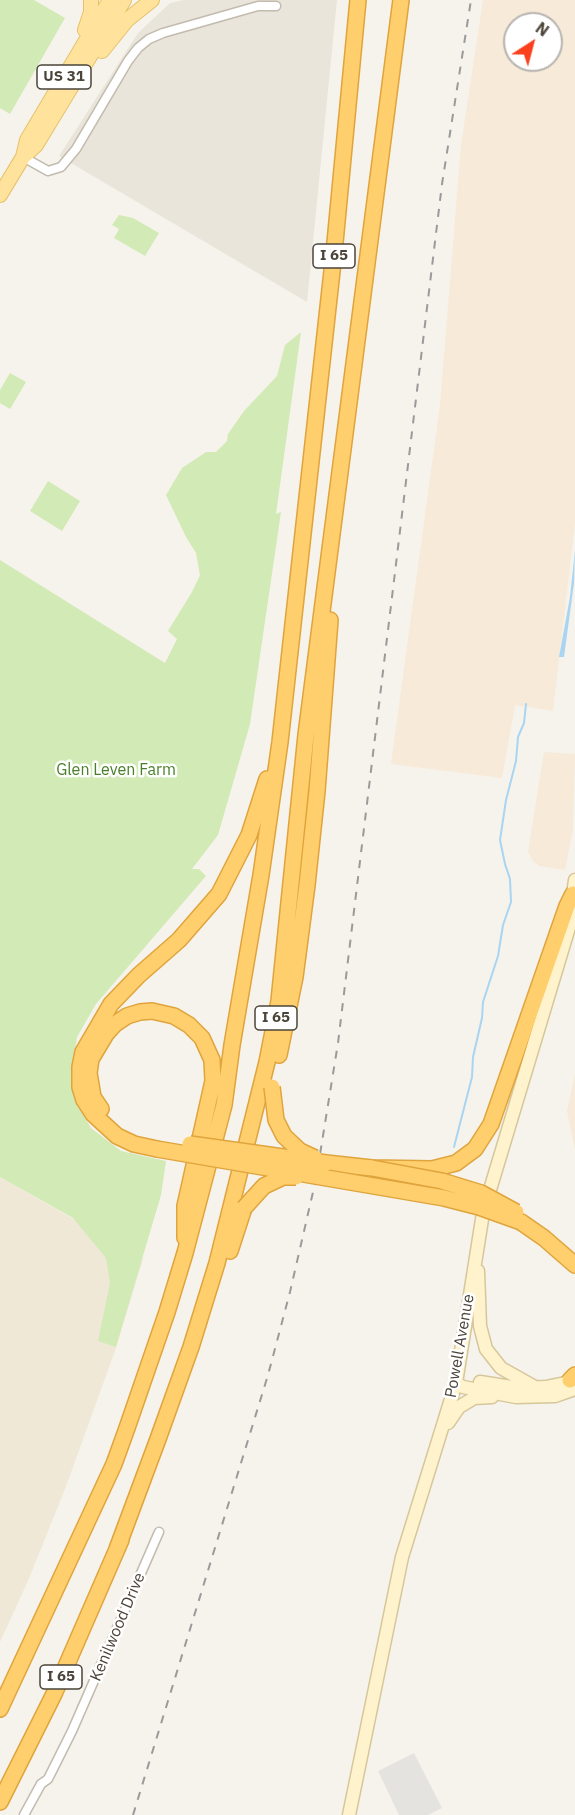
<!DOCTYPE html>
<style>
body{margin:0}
#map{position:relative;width:575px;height:1815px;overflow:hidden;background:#f6f3ec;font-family:"IBM Plex Sans",sans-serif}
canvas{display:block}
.north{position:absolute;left:503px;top:12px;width:60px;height:60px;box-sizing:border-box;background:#fff;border:2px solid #b7b4b0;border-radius:50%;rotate:36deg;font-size:16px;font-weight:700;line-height:24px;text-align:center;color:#4b4439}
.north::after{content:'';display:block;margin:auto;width:21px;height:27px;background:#fc3f1d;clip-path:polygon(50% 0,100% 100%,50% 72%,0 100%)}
</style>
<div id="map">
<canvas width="575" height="1815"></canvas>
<div class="north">N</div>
</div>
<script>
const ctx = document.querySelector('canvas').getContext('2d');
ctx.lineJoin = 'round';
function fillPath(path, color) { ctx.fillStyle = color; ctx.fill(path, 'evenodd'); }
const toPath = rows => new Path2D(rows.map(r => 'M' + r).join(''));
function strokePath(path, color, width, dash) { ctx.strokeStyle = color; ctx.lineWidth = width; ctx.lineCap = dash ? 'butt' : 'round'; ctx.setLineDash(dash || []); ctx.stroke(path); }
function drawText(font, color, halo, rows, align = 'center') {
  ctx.font = font + ' "IBM Plex Sans",sans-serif'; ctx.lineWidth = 5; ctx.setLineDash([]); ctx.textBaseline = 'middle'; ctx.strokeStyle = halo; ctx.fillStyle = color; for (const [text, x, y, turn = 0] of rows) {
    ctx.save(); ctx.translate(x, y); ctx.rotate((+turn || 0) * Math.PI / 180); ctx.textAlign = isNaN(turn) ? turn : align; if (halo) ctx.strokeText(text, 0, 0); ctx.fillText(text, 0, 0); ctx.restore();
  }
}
fillPath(toPath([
 [184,0,337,0,307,302,59,156,138,33,170,3]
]), '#eae5da');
fillPath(toPath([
 [483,0,575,0,575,524,553,711,515,705,502,778,391,764,440,405,461,145],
 [515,24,551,24,551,60,515,60],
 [544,752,575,754,573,829,565,870,539,866,532,860,528,852],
 [575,1074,575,1150,567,1111]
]), '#f7ead8');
fillPath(toPath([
 [0,1177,143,1259,115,1351,65,1489,28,1581,0,1642]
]), '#efe8d6');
fillPath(toPath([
 [0,0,34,0,65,18,10,114,0,108],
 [119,215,133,218,159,233,145,256,114,238,119,229,112,225],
 [301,332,276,514,281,512,250,724,218,835,192,869,199,869,206,876,96,1004,77,1037,71,1078,75,1101,91,1128,121,1151,166,1161,161,1195,116,1347,98,1341,110,1283,106,1258,73,1218,0,1177,0,560,165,663,177,639,168,631,192,592,200,575,196,553,186,537,166,495,182,468,206,452,216,452,227,441,228,434,244,411,277,376,285,345],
 [10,373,26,382,10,409,0,403,0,390],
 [48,481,80,501,62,531,30,511]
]), '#d2eab5');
fillPath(toPath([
 [414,1753,442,1808,428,1815,399,1815,378,1771]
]), '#e5e3e0');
fillPath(toPath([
 [575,550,574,583,564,657,559,657,570,597]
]), '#a9d4f2');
strokePath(toPath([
 [454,1147,472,1077,473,1057,482,1018,483,1002,498,956,503,925,511,902,510,879,505,864,500,840,506,800,516,761,518,737,524,723,526,704]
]), '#a9d4f2', 2);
const street = toPath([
 [23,157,48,171,61,167,76,149,128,61,138,48,149,39,163,33,258,6,276,6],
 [24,1815,41,1784,48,1779,72,1731,159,1532]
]);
const secondary = toPath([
 [478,1271,480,1326,486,1349,501,1368,533,1386],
 [480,1382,518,1388,546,1387,565,1383,575,1377],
 [456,1383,463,1387,516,1397,555,1396,575,1389],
 [448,1423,459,1407,474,1398,492,1397],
 [349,1815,402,1557,456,1383,483,1213,573,914,573,894,575,880]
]);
const primary = toPath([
 [85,30,91,12,91,0],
 [102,51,127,20,152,0],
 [23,157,27,140,110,0],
 [0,195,23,157,36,145,124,0]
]);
const highway = toPath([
 [279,1055,295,977,307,885,317,791,330,620],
 [101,1109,93,1097,89,1073,91,1059,106,1034,115,1024,127,1016,140,1012,152,1011,174,1016,189,1025,202,1038,212,1060,213,1081,185,1206,185,1238],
 [157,1149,134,1144,117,1136,93,1114,84,1100,80,1087,80,1067,83,1052,111,1004,139,975,179,940,219,894,249,835,267,779],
 [326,1163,372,1168,432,1169,456,1163,475,1149,491,1124,567,906,573,894],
 [521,1222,544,1238,575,1265],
 [230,1251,244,1208],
 [570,1380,575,1375],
 [117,1549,158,1439,191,1347,217,1263,267,1062,279,1001,306,735,401,0],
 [0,1709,114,1464,127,1428,167,1312,185,1253,224,1105,232,1045,261,875,280,742,334,253,358,0],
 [0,1802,54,1694,121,1540]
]);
strokePath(street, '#c2bbae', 11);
strokePath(secondary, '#d6c79b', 15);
strokePath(primary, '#e6c16a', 16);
strokePath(highway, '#e0a43c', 18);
strokePath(street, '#fff', 8);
strokePath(secondary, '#fff3cd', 12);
strokePath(primary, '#ffe39c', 14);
strokePath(highway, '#ffcf6e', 15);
strokePath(toPath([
 [133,1815,268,1375,290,1292,316,1179,338,1043,442,184,471,0]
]), '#9a9a9a', 2, [8, 8]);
const highwayBridge = toPath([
 [272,1087,276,1120,284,1136,300,1151,315,1158],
 [190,1144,326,1163],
 [157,1149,444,1198,479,1207,521,1222],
 [372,1168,442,1181,481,1193,516,1212],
 [244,1208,264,1186,283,1177,296,1177]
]);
strokePath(highwayBridge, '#e0a43c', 18, []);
strokePath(highwayBridge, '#ffcf6e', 15);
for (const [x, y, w] of [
 [64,77,54],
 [334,256,42],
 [276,1018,42],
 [61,1677,42]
]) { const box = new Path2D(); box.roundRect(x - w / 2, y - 12, w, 24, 4.5); ctx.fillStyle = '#fff'; ctx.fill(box); strokePath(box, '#4b4439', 1.5); }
drawText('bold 15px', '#4b4439', null, [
 ["US 31",64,77],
 ["I 65",334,256],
 ["I 65",276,1018],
 ["I 65",61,1677]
]);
drawText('16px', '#4a7f2a', '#fff', [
 ["Glen Leven Farm",116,770]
]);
drawText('16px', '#4b4439', '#fff', [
 ["Powell Avenue",460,1346,-80],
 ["Kenilwood Drive",118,1627,-67]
]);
</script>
